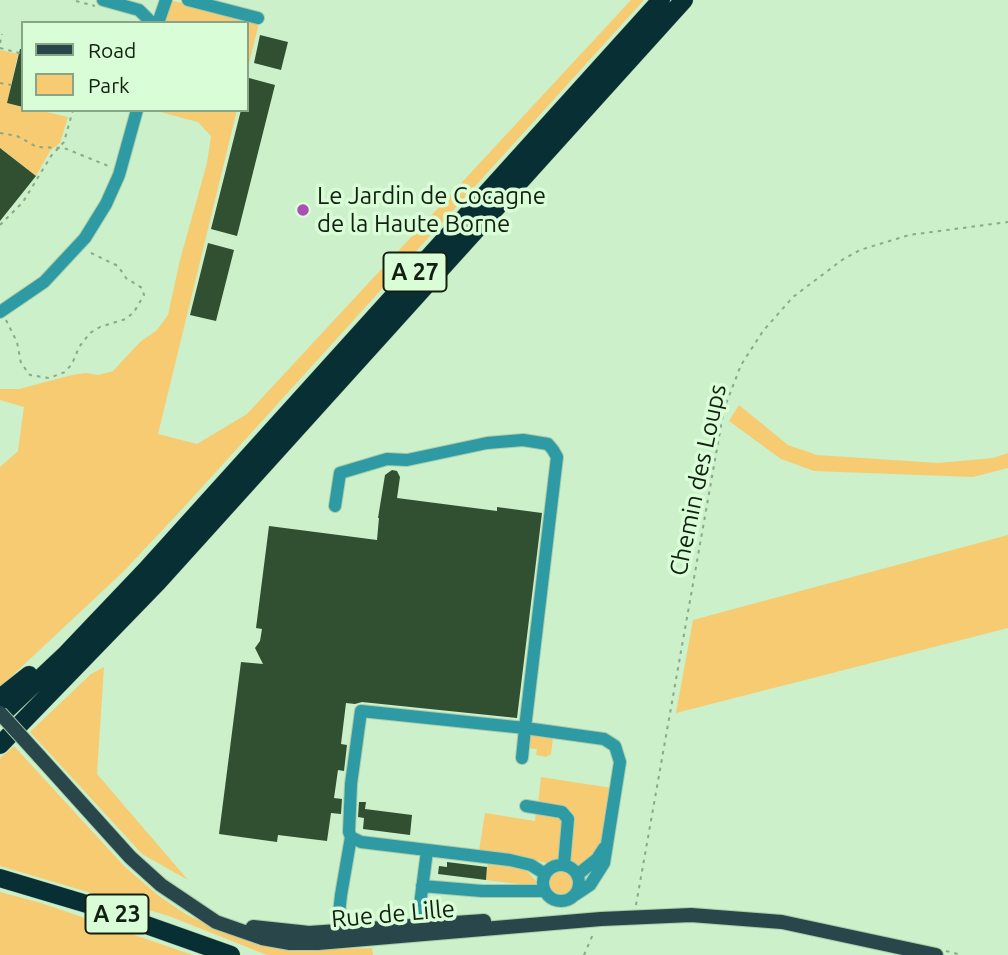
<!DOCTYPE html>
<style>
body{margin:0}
#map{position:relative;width:1008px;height:955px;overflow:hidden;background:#cbf0ca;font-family:Ubuntu,sans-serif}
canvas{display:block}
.legend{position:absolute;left:21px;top:21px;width:228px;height:91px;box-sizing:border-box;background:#d8fdd7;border:2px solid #89a588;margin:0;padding:9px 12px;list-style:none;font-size:21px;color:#122012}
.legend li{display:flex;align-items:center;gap:14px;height:35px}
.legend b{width:35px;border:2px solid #89a588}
</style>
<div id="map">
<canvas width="1008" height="955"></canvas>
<ul class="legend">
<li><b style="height:9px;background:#29474a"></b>Road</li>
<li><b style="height:19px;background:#f7cb71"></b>Park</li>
</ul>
</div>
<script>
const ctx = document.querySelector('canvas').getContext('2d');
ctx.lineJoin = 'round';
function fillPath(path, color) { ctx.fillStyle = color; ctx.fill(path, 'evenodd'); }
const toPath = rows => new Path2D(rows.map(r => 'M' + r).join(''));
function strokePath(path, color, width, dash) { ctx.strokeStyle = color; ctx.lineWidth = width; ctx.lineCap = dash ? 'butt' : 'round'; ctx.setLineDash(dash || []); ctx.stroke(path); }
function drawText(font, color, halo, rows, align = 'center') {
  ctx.font = font + ' Ubuntu,sans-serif'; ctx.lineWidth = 7; ctx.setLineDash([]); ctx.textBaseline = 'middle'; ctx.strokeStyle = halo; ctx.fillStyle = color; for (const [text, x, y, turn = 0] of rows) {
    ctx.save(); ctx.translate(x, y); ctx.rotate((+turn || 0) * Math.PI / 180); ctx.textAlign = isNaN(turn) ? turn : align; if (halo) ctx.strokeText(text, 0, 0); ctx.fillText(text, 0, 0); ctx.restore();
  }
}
fillPath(toPath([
 [170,0,259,23,247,72,247,23,164,23],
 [631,0,644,0,184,507,123,572,0,687,0,467,18,451,24,407,0,400,0,389,19,389,72,375,86,373,99,375,113,371,140,342,157,330,168,315,180,260,207,163,211,136,198,122,153,110,237,110,158,434,197,444,247,414],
 [0,50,18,54,7,103,23,107,23,110,38,110,68,117,60,143,50,151,36,176,2,149,0,151],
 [739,405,788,445,817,455,938,463,993,458,1008,453,1008,468,973,477,814,471,781,459,729,421],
 [1008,535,1008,628,676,713,693,620],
 [104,667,97,774,188,880,142,854,30,732,91,674],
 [531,734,553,738,551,754,546,757,536,755,537,749,527,748],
 [14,746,124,866,159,896,187,915,222,931,256,943,293,950,372,948,373,955,267,955,169,916,0,866,0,758],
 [541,777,612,788,601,846,596,856,579,866,569,861,572,818,538,804],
 [536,812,564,818,560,856,557,859,546,863,523,856,479,851,485,813,535,821],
 [488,863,525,869,538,883,535,886,486,880],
 '549 882a12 12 0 1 1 24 0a12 12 0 1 1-24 0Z',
 [0,892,41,903,193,955,0,955]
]), '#f7cb71');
fillPath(toPath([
 [260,35,288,42,281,70,254,63],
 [20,49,23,49,23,107,7,103],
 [249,78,275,85,237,236,211,229,241,110,247,110],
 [0,148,36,176,0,221],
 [208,243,234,250,216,321,190,315],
 [392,470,397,471,400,477,397,498,497,511,497,507,542,513,517,718,362,702,355,704,346,703,341,744,347,745,344,771,338,770,334,798,342,799,341,814,331,813,327,841,278,835,277,842,219,834,241,662,263,664,255,648,260,641,262,629,256,628,269,526,377,540,379,518,378,518,385,475],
 [359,802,366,802,365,809,412,815,410,835,363,829,364,818,358,817],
 [447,862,487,867,486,880,438,874,439,866,447,867]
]), '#315031');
const minor = toPath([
 [103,0,139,10,152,23],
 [188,0,258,18],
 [158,23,166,0],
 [0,312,44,282,85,238,106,204,119,175,137,110],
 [335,506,340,473,387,459,407,460,487,443,523,440,548,444,553,450,557,457,525,728,604,739,615,746,620,762,604,863,590,885,575,895],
 [522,758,525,728,361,711,351,784,349,832,351,837,361,842,510,860,531,865,545,874],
 [526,806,562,812,568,819,564,865],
 '543 883a18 18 0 1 1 36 0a18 18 0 1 1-36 0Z',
 [577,875,597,859,604,848],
 [422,886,482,891,545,891],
 [337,932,341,895,351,837],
 [416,935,427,851]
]);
const major = toPath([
 [39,756,130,857,161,885,216,922,262,938,290,943,318,943,601,919,691,915,782,922,936,955],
 [253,927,309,933,484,921]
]);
const highway = toPath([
 [0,698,29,675],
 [0,716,66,654,145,571,661,0],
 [0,745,158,582,684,0],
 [0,878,90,905,231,955]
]);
strokePath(minor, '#aacba9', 14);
strokePath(major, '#aacba9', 16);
strokePath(highway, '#aacba9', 19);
strokePath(toPath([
 [76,1,95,6],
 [0,43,2,34],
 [0,48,23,54],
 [0,83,11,85],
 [0,133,17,136,37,147,64,148,111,167],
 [0,225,23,202,51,156,64,142,73,110],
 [6,320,17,342,21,363,30,375,49,378,65,372,72,364,79,347,90,333,100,327,126,319,134,312,144,295,142,288,126,278,118,266,89,252],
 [636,905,724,409,741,365,763,331,793,297,842,260,860,250,909,235,1008,222],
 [946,951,962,955],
 [584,955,594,932]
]), '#8ba88b', 2, [3.5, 5]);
strokePath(minor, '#2d9aa4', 12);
strokePath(major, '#29474a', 14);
strokePath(highway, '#082f33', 18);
const majorBridge = toPath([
 [0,713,39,756]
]);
strokePath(majorBridge, '#aacba9', 16, []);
strokePath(majorBridge, '#29474a', 14);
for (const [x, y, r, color] of [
 [303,210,7,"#ad4eb7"]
]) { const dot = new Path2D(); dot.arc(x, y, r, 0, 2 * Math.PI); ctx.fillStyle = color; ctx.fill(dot); strokePath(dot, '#d8fdd7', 2.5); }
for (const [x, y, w] of [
 [415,272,63],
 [117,914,63]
]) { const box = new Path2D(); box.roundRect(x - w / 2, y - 19.5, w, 39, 5); ctx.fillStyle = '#d8fdd7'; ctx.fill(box); strokePath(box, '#122012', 2); }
drawText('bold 23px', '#122012', null, [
 ["A 27",415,272],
 ["A 23",117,914]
]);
drawText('24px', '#122012', '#d8fdd7', [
 ["Le Jardin de Cocagne",317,196],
 ["de la Haute Borne",317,224]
], 'left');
drawText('24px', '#122012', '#d8fdd7', [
 ["Chemin des Loups",698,480,-78],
 ["Rue de Lille",393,914,-5]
]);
</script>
